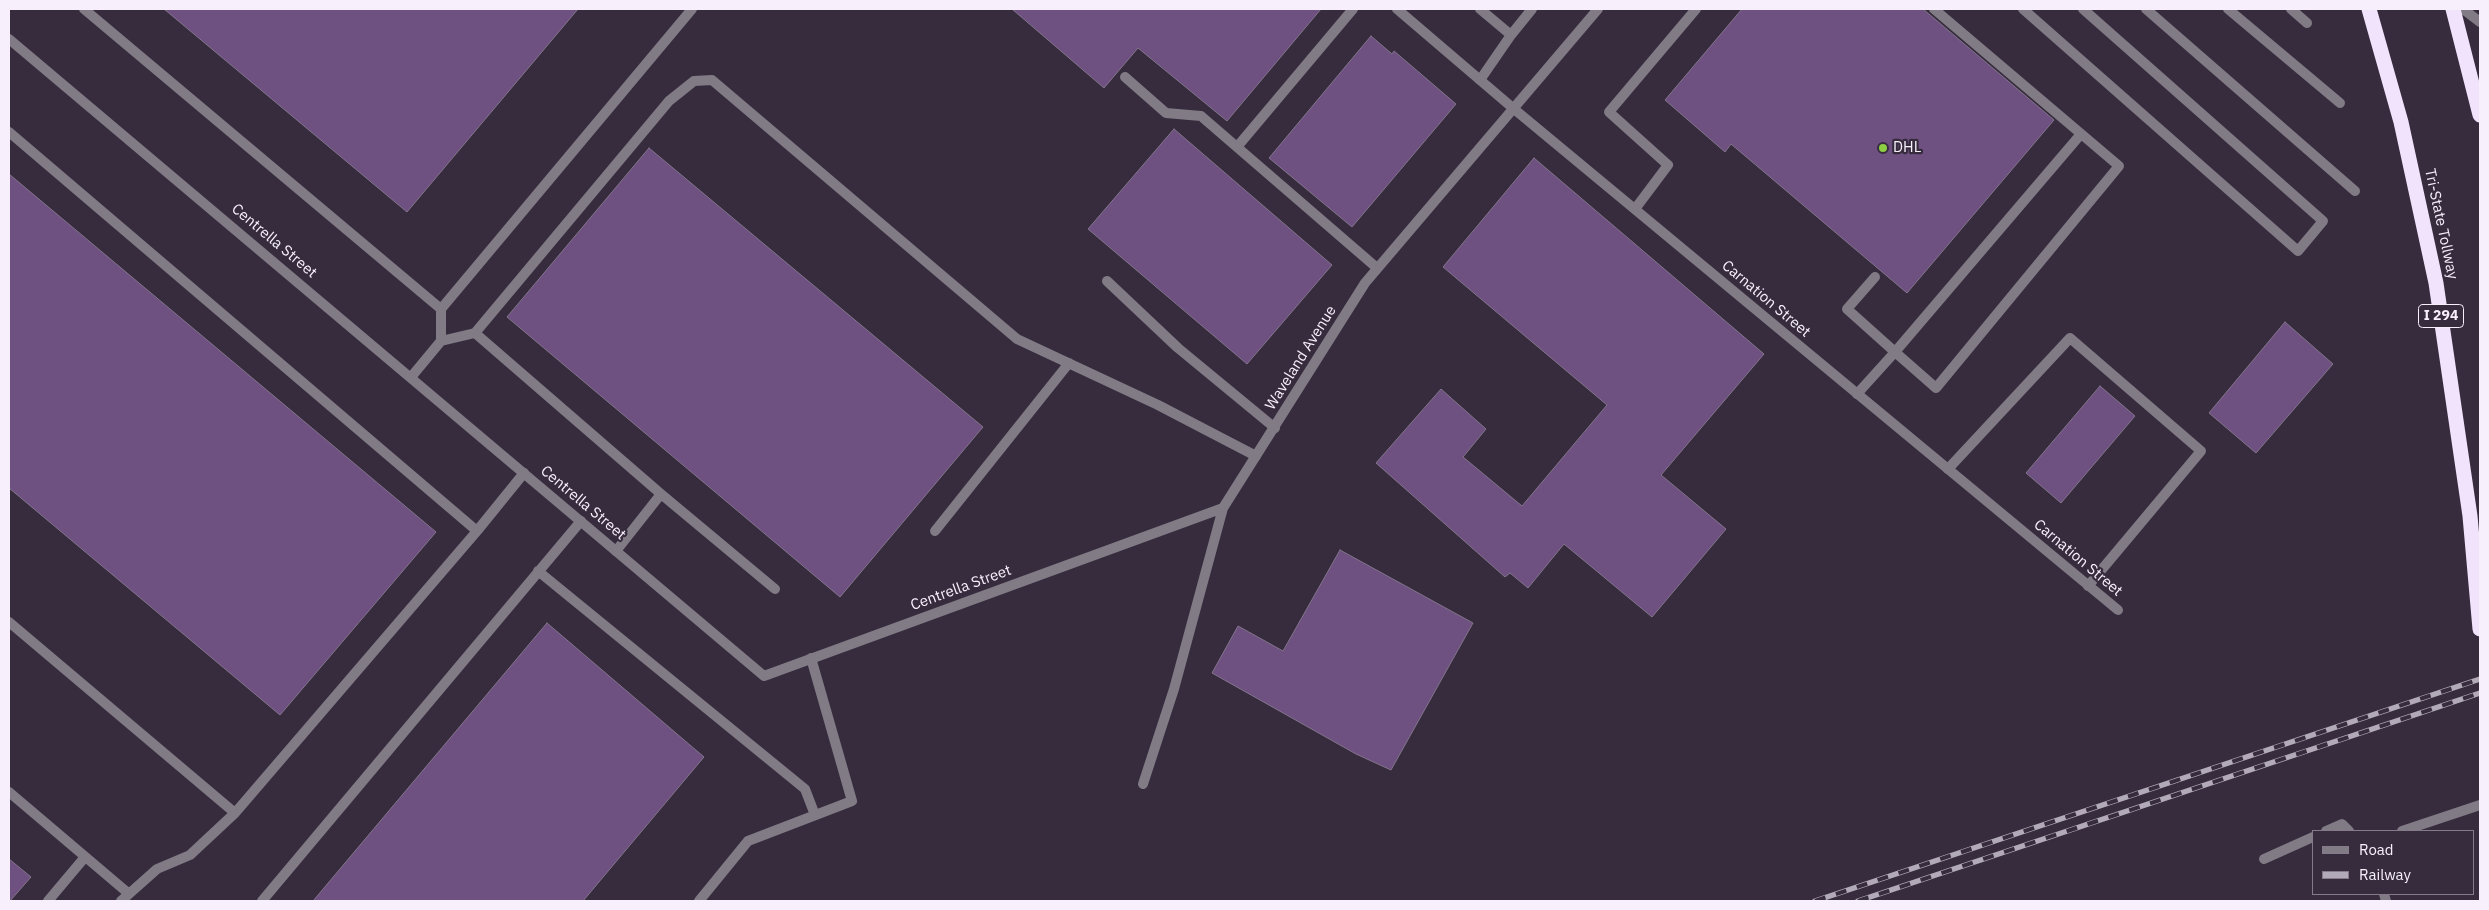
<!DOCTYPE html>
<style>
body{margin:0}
#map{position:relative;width:2489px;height:910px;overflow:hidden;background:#372c3e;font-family:"IBM Plex Sans",sans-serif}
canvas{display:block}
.frame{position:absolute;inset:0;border:10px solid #f7f0fc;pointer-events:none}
.legend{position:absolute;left:2312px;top:830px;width:162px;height:65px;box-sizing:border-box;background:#372c3e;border:1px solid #847a8a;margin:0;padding:6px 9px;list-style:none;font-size:15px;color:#f7f0fc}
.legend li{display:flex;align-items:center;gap:10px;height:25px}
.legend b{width:25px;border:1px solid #847a8a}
</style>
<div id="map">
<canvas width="2489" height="910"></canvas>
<div class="frame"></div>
<ul class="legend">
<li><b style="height:6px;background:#817b85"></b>Road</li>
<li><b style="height:6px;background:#b2aab8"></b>Railway</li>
</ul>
</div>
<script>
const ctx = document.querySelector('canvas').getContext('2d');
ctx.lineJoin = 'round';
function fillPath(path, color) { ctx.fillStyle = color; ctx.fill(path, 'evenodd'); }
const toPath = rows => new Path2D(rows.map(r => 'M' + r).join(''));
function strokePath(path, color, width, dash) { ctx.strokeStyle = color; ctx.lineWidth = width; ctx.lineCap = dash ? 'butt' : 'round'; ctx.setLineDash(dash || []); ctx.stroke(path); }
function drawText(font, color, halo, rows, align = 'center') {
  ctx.font = font + ' "IBM Plex Sans",sans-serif'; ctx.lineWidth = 4.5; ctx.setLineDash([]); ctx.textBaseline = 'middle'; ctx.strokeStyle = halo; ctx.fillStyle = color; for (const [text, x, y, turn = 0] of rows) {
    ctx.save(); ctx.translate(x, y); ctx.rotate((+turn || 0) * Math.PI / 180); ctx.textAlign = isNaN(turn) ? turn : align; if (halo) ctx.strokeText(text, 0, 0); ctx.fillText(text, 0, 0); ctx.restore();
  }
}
const building = toPath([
 [164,9,578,9,407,212,164,9],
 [1012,9,1321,9,1227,121,1138,48,1104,88,1012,9],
 [1742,9,1923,9,2054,120,1907,293,1731,144,1725,152,1665,100,1742,9],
 [1371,36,1392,54,1394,51,1456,104,1352,227,1269,158,1371,36],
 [1174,129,1332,265,1247,364,1088,229,1174,129],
 [649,148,983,427,840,597,507,317,649,148],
 [1534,158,1764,354,1661,475,1726,529,1652,617,1564,544,1528,588,1510,573,1505,577,1376,463,1441,389,1486,429,1463,457,1522,506,1607,405,1443,267,1534,158],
 [9,174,436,532,280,715,9,488,9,174],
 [2285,322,2333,364,2256,453,2209,413,2285,322],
 [2100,386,2135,416,2061,503,2026,473,2100,386],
 [1340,550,1473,623,1391,770,1356,754,1212,673,1238,626,1283,651,1340,550],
 [547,623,704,757,583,901,313,901,547,623],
 [9,859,31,877,10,901,9,901,9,859]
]);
fillPath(building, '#6e5081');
strokePath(building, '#82758b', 1);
strokePath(toPath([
 [84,9,441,309],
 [1480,9,1511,35],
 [2023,9,2298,251,2323,221,2083,9],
 [2146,9,2355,191],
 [2228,9,2340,103],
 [2291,9,2307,23],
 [1125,77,1166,113,1201,116,1377,268],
 [1480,80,1511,35,1532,9],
 [9,132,477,531],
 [1237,147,1353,9],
 [1635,209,1668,165,1609,112,1696,9],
 [1875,277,1847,309,1895,352,2081,134],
 [1107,281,1178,348,1275,428],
 [475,333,661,494,775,589],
 [441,341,475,333,669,101,694,81,712,80,1017,339,1158,405,1256,456],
 [412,376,441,341,441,309,692,9],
 [1857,394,1895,352,1936,388,2119,166,1934,9],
 [1948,469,2070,338,2201,451,2088,586],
 [935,531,1069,363],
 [616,551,661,494],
 [538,571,805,789,815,815],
 [9,622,235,813,477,531,524,473],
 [9,792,128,893],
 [2326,831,2342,824,2349,831],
 [2402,831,2480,805],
 [2264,859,2313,837],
 [2384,894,2386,901],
 [48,901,85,857],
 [121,901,157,869,190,855,235,813],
 [262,901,581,521],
 [699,901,748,841,852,801,811,658]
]), '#817b85', 10);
strokePath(toPath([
 [1397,9,1514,109,2118,610],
 [9,39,764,676,1223,508],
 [1143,784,1174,689,1223,508,1365,283,1598,9]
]), '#817b85', 10);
strokePath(toPath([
 [2463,9,2480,22]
]), '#817b85', 10);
strokePath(toPath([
 [2369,9,2401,122,2436,283,2470,516,2480,629],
 [2453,9,2480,115]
]), '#f1e3fb', 15);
const rail = toPath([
 [1815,901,2480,679],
 [1858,901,2480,693]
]);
strokePath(rail, '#b2aab8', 5.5);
strokePath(rail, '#372c3e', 4, [11]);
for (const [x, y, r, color] of [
 [1883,148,5,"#8dce44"]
]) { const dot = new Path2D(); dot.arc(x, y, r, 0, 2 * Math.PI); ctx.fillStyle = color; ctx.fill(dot); strokePath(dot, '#372c3e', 2); }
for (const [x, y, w] of [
 [2441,316,45]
]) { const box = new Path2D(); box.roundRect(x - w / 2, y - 11.5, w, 23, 4); ctx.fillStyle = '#372c3e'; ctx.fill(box); strokePath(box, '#f7f0fc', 1); }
drawText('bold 14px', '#f7f0fc', null, [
 ["I 294",2441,316]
]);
drawText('15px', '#f7f0fc', '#372c3e', [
 ["DHL",1893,148]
], 'left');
drawText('15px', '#f7f0fc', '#372c3e', [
 ["Tri-State Tollway",2441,224,78],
 ["Centrella Street",274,241,40],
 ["Carnation Street",1766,299,40],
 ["Waveland Avenue",1301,358,-58],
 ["Centrella Street",583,503,40],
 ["Carnation Street",2078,558,40],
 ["Centrella Street",961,588,-20]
]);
</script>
